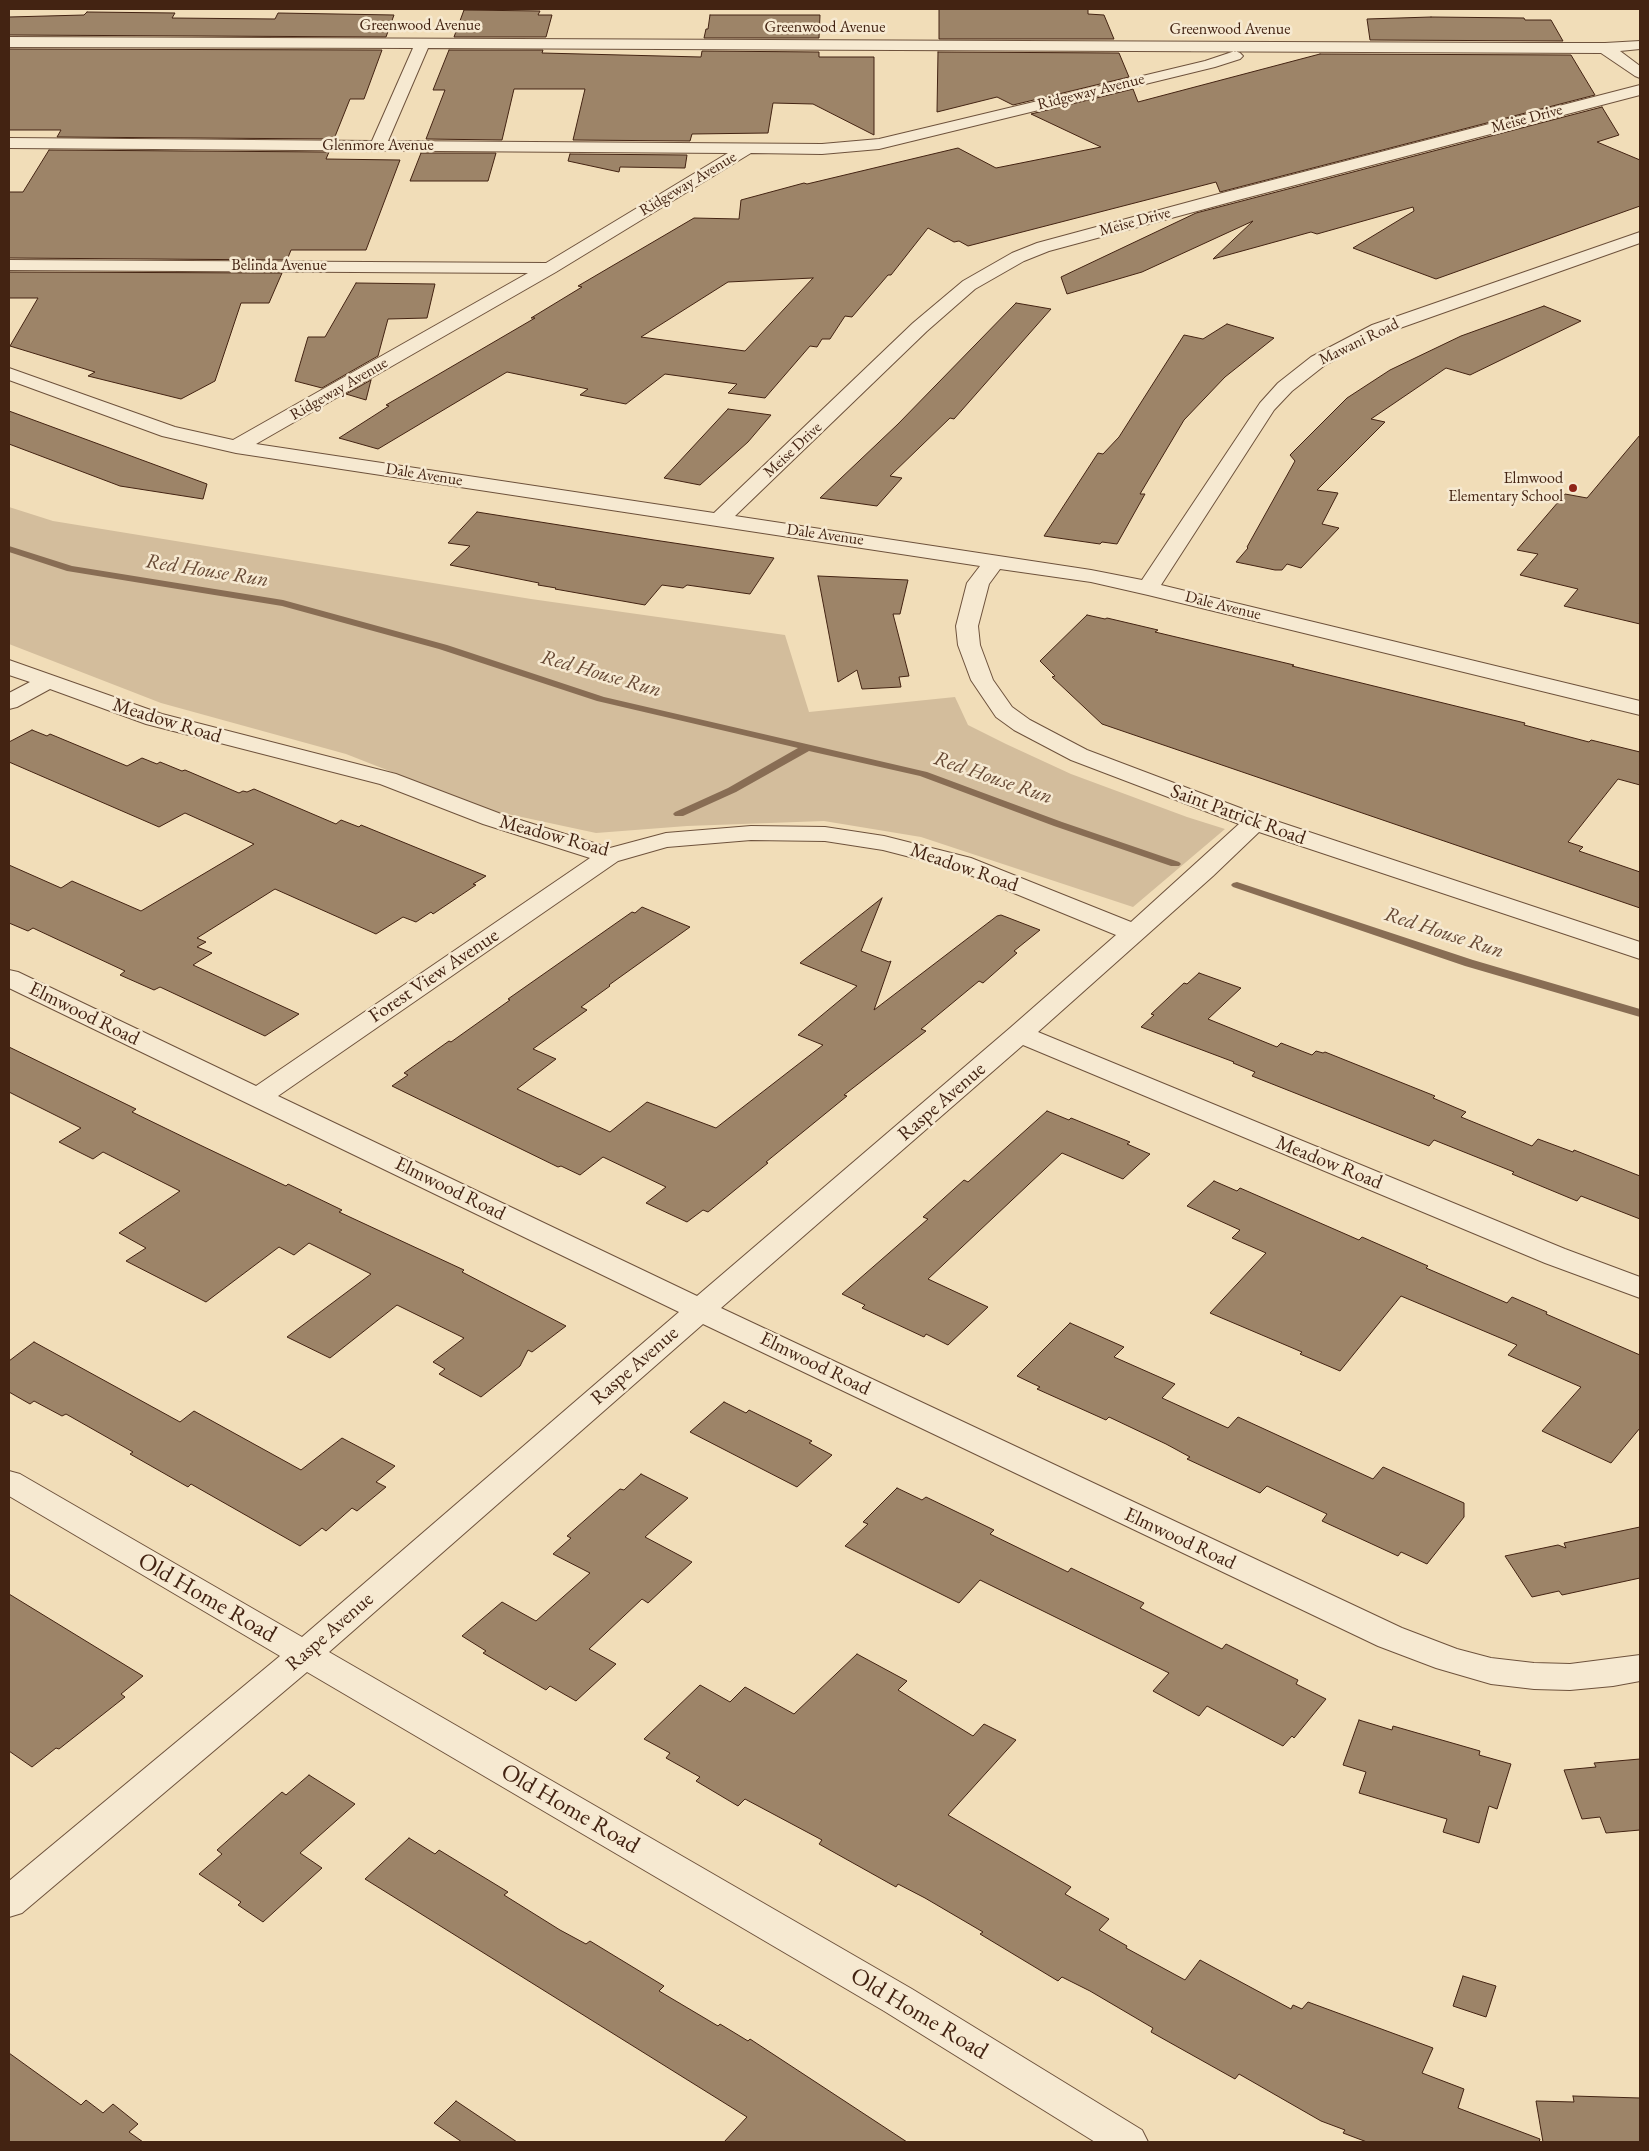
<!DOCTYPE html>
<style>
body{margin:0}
#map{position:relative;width:1649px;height:2151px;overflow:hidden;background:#f1ddb8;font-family:"EB Garamond",serif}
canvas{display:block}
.frame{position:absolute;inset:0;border:10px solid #432312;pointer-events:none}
</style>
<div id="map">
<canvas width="1649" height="2151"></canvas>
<div class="frame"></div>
</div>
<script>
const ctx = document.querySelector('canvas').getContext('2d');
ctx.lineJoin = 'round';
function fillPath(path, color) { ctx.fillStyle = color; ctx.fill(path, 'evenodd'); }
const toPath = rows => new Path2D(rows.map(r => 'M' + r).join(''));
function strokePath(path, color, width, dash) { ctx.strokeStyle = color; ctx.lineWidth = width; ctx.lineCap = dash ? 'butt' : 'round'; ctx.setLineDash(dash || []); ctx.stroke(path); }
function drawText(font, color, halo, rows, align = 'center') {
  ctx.font = font + ' "EB Garamond",serif'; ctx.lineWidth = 5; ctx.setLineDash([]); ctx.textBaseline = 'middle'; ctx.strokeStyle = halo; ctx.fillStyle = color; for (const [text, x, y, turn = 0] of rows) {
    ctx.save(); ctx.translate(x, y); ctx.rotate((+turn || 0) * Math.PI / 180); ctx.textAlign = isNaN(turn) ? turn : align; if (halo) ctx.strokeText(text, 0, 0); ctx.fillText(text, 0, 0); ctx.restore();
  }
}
fillPath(toPath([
 [9,507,53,521,531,599,785,635,809,712,955,697,968,725,1006,744,1071,774,1187,817,1225,829,1133,907,921,837,824,821,687,826,596,833,489,810,346,754,161,703,9,644]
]), '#d3bd9c');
fillPath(toPath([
 [9,546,72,566,283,600,447,645,604,697,927,772,1062,822,1179,862,1181,864,1179,866,1171,866,1054,826,920,776,809,751,736,792,683,816,675,816,673,814,675,812,728,788,798,748,597,701,439,649,282,606,67,571,9,552,9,546],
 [1237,882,1473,960,1640,1009,1640,1017,1465,966,1233,887,1231,885,1233,883,1237,882]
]), '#886d54');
const building = toPath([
 [939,9,1088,9,1088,14,1104,15,1114,39,939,39,939,9],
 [464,10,540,11,538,15,552,15,546,37,454,37,464,10],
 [87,12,175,13,172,18,275,19,278,13,394,15,386,37,9,35,9,17,84,15,87,12],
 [710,15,820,15,819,38,704,38,706,29,708,29,710,15],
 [1431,17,1524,18,1525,20,1551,20,1563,41,1370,40,1367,19,1431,17],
 [9,49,382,50,364,99,350,99,334,139,57,137,61,130,9,130,9,49],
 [449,50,543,50,542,53,701,57,702,51,819,52,819,57,874,57,874,135,813,104,773,103,768,133,692,134,690,141,573,140,585,89,514,89,502,140,426,139,445,90,433,90,449,50],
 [938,52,1119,53,1129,77,1013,105,997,97,937,112,938,52],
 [1320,54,1571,55,1595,95,1220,192,1216,182,968,246,959,241,954,242,928,228,891,275,888,275,852,317,845,316,830,339,822,339,817,347,810,346,765,398,728,393,737,384,665,374,626,404,580,395,588,389,507,372,378,449,339,438,389,406,386,405,535,318,531,318,582,287,578,286,694,218,739,219,741,200,804,183,807,184,958,148,996,168,1101,147,1031,114,1133,89,1138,102,1320,54],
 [813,278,745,351,641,337,728,282,813,278],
 [1602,107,1619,135,1597,142,1640,160,1640,206,1436,279,1353,248,1414,211,1413,207,1317,234,1311,232,1213,259,1253,221,1142,272,1067,294,1061,277,1196,213,1602,107],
 [49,150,329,152,326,159,400,160,366,250,291,250,287,260,9,258,9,192,23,192,49,150],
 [421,153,496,153,488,181,410,181,421,153],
 [570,154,687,155,685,168,620,167,619,172,568,161,570,154],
 [9,272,282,273,269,303,241,303,215,381,181,399,88,376,95,372,10,346,38,298,9,298,9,272],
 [356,283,435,284,427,318,388,319,378,356,322,388,295,381,308,337,325,337,356,283],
 [1016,303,1051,309,954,419,950,418,890,476,902,478,877,506,820,498,898,424,1016,303],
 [1544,306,1581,321,1470,375,1446,368,1371,419,1385,422,1317,490,1338,493,1322,524,1339,528,1301,568,1287,564,1282,570,1275,570,1236,562,1248,548,1247,547,1295,461,1290,455,1347,398,1390,370,1461,336,1544,306],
 [1227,324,1274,338,1225,377,1184,420,1140,494,1145,494,1117,544,1102,542,1100,544,1044,536,1098,453,1103,454,1119,437,1184,335,1203,339,1227,324],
 [371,380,366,400,346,394,371,380],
 [728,409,771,415,748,442,700,485,664,478,728,409],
 [9,411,207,484,203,499,120,486,9,444,9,411],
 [1640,435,1640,624,1564,606,1578,589,1520,575,1538,554,1517,550,1565,494,1587,498,1640,435],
 [477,512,654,540,774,558,750,594,687,585,683,588,662,585,645,605,555,589,556,588,538,585,539,583,450,565,470,546,448,543,477,512],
 [818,576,908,580,900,614,893,614,909,676,899,677,901,687,862,689,857,670,838,682,818,576],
 [1087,615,1105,619,1107,618,1158,630,1155,632,1294,665,1292,666,1525,723,1524,725,1589,742,1591,740,1640,752,1640,785,1618,779,1568,842,1583,847,1579,851,1640,872,1640,908,1102,724,1052,677,1055,676,1040,661,1087,615],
 [32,730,47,736,50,734,127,766,142,758,157,764,160,762,182,771,185,770,239,793,243,791,247,792,254,789,336,824,341,820,359,827,361,825,486,876,473,884,476,885,433,914,431,912,416,922,403,917,376,934,275,889,197,938,206,942,197,947,212,953,193,965,299,1014,265,1036,160,987,154,990,120,975,125,971,33,928,28,931,9,923,9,865,61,888,72,881,141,911,254,844,185,813,159,827,9,762,9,742,32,730],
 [882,898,861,951,889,962,891,961,874,1010,997,916,1001,915,1040,930,1014,951,1017,953,983,983,979,981,921,1029,926,1031,844,1095,847,1096,766,1162,768,1163,708,1212,703,1210,687,1222,646,1203,666,1187,603,1157,580,1175,561,1166,558,1167,392,1086,408,1075,404,1073,449,1041,451,1042,510,1000,508,999,632,912,635,913,642,907,690,927,609,985,610,986,581,1007,587,1010,533,1049,556,1059,517,1089,610,1132,647,1102,716,1128,823,1045,798,1035,857,986,800,963,882,898],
 [1199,973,1241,988,1208,1019,1277,1047,1281,1043,1312,1055,1316,1051,1323,1053,1325,1052,1435,1096,1433,1098,1466,1112,1461,1117,1532,1146,1538,1139,1573,1152,1574,1150,1640,1176,1640,1219,1581,1196,1577,1201,1512,1174,1514,1172,1434,1140,1429,1146,1252,1076,1255,1072,1233,1063,1234,1062,1141,1027,1154,1015,1151,1014,1184,983,1187,984,1199,973],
 [9,1047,136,1109,132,1112,200,1145,286,1186,288,1184,342,1210,339,1212,464,1270,462,1272,566,1326,532,1352,528,1350,520,1366,481,1397,439,1374,445,1369,433,1362,464,1338,397,1305,330,1358,287,1337,371,1274,309,1243,294,1255,279,1247,206,1302,126,1261,146,1248,119,1233,180,1191,103,1152,93,1159,59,1142,81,1128,9,1092,9,1047],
 [1047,1111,1069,1120,1071,1118,1130,1142,1127,1144,1150,1154,1123,1179,1062,1153,928,1279,988,1307,948,1345,926,1334,924,1337,862,1308,865,1305,842,1294,928,1219,923,1217,964,1180,968,1182,1047,1111],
 [1214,1181,1237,1191,1240,1188,1359,1240,1362,1237,1428,1266,1426,1268,1507,1303,1512,1297,1547,1312,1546,1314,1640,1355,1640,1428,1611,1463,1542,1431,1581,1387,1508,1355,1517,1345,1401,1296,1340,1371,1300,1354,1302,1352,1210,1313,1266,1253,1232,1238,1240,1230,1187,1206,1214,1181],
 [1070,1323,1124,1347,1114,1357,1175,1384,1162,1398,1228,1428,1238,1417,1373,1479,1383,1467,1464,1503,1464,1517,1427,1564,1401,1552,1398,1556,1322,1521,1327,1514,1267,1486,1260,1493,1187,1459,1190,1457,1166,1444,1109,1417,1106,1420,1037,1389,1040,1387,1017,1376,1070,1323],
 [34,1342,180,1422,194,1411,301,1470,342,1438,395,1466,376,1482,386,1487,357,1511,352,1508,326,1531,322,1528,300,1546,191,1484,188,1487,130,1454,133,1452,66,1414,62,1416,34,1401,30,1404,9,1392,9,1361,34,1342],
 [724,1402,746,1413,749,1410,812,1441,809,1443,832,1455,797,1487,690,1432,724,1402],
 [641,1474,688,1498,645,1537,692,1562,648,1603,642,1599,589,1649,616,1664,576,1701,550,1686,546,1690,483,1653,486,1651,462,1636,502,1602,536,1621,590,1573,553,1554,571,1538,567,1536,620,1489,624,1490,641,1474],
 [897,1488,922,1500,926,1497,994,1530,990,1534,1068,1572,1071,1568,1144,1603,1140,1608,1222,1649,1226,1644,1298,1680,1296,1684,1326,1699,1294,1738,1292,1736,1283,1746,1207,1706,1199,1716,1153,1691,1169,1673,980,1580,959,1603,845,1546,868,1524,863,1522,897,1488],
 [1640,1527,1640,1578,1562,1595,1559,1591,1532,1597,1505,1556,1558,1545,1566,1548,1564,1543,1640,1527],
 [9,1594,143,1676,121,1694,125,1697,59,1749,56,1748,32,1767,9,1751,9,1594],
 [857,1654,907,1681,898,1690,973,1736,984,1724,1016,1740,948,1815,1071,1887,1065,1894,1109,1919,1099,1930,1127,1946,1126,1948,1185,1980,1200,1960,1291,2009,1293,2005,1302,2009,1308,2002,1433,2048,1422,2073,1464,2089,1458,2108,1540,2139,1539,2142,1367,2142,1343,2133,1345,2130,1321,2121,1239,2074,1235,2079,1151,2032,1153,2028,1090,1991,1062,1977,1058,1981,980,1934,983,1932,925,1898,898,1884,896,1887,819,1844,822,1840,745,1799,738,1806,696,1781,700,1777,666,1758,670,1753,644,1739,700,1685,730,1702,745,1687,794,1714,857,1654],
 [1359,1720,1392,1730,1393,1726,1480,1751,1479,1755,1511,1764,1497,1809,1489,1806,1479,1843,1443,1832,1447,1819,1359,1793,1366,1772,1343,1765,1359,1720],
 [1640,1759,1640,1830,1606,1833,1600,1817,1582,1819,1564,1770,1596,1767,1594,1763,1640,1759],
 [309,1775,355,1804,300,1853,322,1868,263,1922,238,1905,241,1902,199,1874,222,1854,217,1850,282,1792,286,1795,309,1775],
 [409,1838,435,1854,439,1850,508,1892,504,1895,560,1930,586,1944,590,1941,664,1986,659,1991,718,2026,720,2024,748,2041,750,2039,907,2142,724,2142,747,2117,365,1879,409,1838],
 [1463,1976,1496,1986,1486,2017,1453,2006,1463,1976],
 [9,2053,81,2105,86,2100,103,2113,113,2104,138,2124,129,2132,143,2142,9,2142,9,2053],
 [1573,2096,1640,2098,1640,2142,1543,2142,1536,2101,1574,2102,1573,2096],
 [456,2101,517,2142,462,2142,434,2123,456,2101]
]);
fillPath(building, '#9d8468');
strokePath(building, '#432312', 1);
const minor = toPath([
 [9,37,1529,43,1605,43,1640,41,1640,49,1620,51,1640,66,1640,78,1635,76,1601,53,428,48,388,141,822,144,879,139,1205,61,1235,51,1240,53,1243,56,1240,59,1215,67,879,149,822,154,751,153,556,272,256,444,714,513,913,323,963,281,1012,253,1037,243,1226,192,1640,85,1640,95,1238,200,1049,251,1024,261,975,289,927,331,735,516,1091,570,1142,580,1260,403,1278,383,1311,357,1372,325,1640,232,1640,243,1386,333,1325,365,1292,391,1274,410,1161,585,1640,701,1640,715,1148,595,1091,582,1000,569,989,584,978,626,980,645,993,680,1012,707,1030,720,1087,750,1264,817,1640,942,1640,959,1259,832,1213,876,1038,1032,1565,1249,1640,1277,1640,1298,1545,1263,1023,1045,721,1308,1402,1628,1457,1649,1491,1658,1534,1663,1570,1664,1640,1655,1640,1681,1613,1686,1570,1690,1534,1689,1491,1684,1436,1668,1378,1646,703,1324,329,1652,912,1989,1142,2130,1148,2142,1095,2142,884,2011,307,1672,22,1913,9,1917,9,1881,280,1656,9,1496,9,1471,20,1474,302,1637,679,1312,9,988,9,970,18,972,256,1086,590,858,483,824,380,784,146,724,50,689,17,707,9,709,9,693,30,682,9,675,9,660,162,714,396,774,501,814,610,848,666,833,751,826,825,827,884,836,971,858,1131,922,1239,824,1071,760,1014,730,996,717,971,680,958,645,956,626,967,583,980,566,236,453,162,436,9,380,9,368,175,427,233,440,528,273,9,270,9,260,546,263,728,153,9,148,9,138,372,141,413,48,9,47,9,37],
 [751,840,825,841,883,850,953,868,1116,935,1010,1028,697,1296,278,1096,618,861,667,847,751,840]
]);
strokePath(minor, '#6e523c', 2);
fillPath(minor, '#f6e9d1');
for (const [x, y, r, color] of [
 [1573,488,5,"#8f2418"]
]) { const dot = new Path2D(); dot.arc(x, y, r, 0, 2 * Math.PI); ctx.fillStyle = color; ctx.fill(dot); strokePath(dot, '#f6e9d1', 2); }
drawText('16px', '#432312', '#f6e9d1', [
 ["Greenwood Avenue",420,26],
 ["Greenwood Avenue",825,28],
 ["Greenwood Avenue",1230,30],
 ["Ridgeway Avenue",1091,92,-14],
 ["Meise Drive",1527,119,-15],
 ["Glenmore Avenue",378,146],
 ["Ridgeway Avenue",688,184,-31],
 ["Meise Drive",1135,222,-15],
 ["Belinda Avenue",279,266],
 ["Mawani Road",1359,342,-26],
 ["Ridgeway Avenue",339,389,-30],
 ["Meise Drive",793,450,-43],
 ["Dale Avenue",424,475,9],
 ["Dale Avenue",825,535,8],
 ["Dale Avenue",1223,606,14]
]);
drawText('16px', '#432312', '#f6e9d1', [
 ["Elmwood",1563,479],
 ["Elementary School",1563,497]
], 'right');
drawText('20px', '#432312', '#f6e9d1', [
 ["Meadow Road",167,721,17],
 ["Saint Patrick Road",1238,815,20],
 ["Meadow Road",554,836,15],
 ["Meadow Road",964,868,19],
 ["Forest View Avenue",434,976,-34],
 ["Elmwood Road",84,1014,26],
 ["Raspe Avenue",942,1102,-41],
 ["Meadow Road",1329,1163,22],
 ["Elmwood Road",450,1189,26],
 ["Elmwood Road",815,1364,26],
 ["Raspe Avenue",635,1366,-41],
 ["Elmwood Road",1180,1539,25],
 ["Raspe Avenue",330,1632,-41]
]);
drawText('italic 21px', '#664833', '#f6e9d1', [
 ["Red House Run",207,571,9],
 ["Red House Run",601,674,16],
 ["Red House Run",993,778,19],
 ["Red House Run",1444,933,18]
]);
drawText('24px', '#432312', '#f6e9d1', [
 ["Old Home Road",207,1598,30],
 ["Old Home Road",570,1809,30],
 ["Old Home Road",919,2014,31]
]);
</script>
